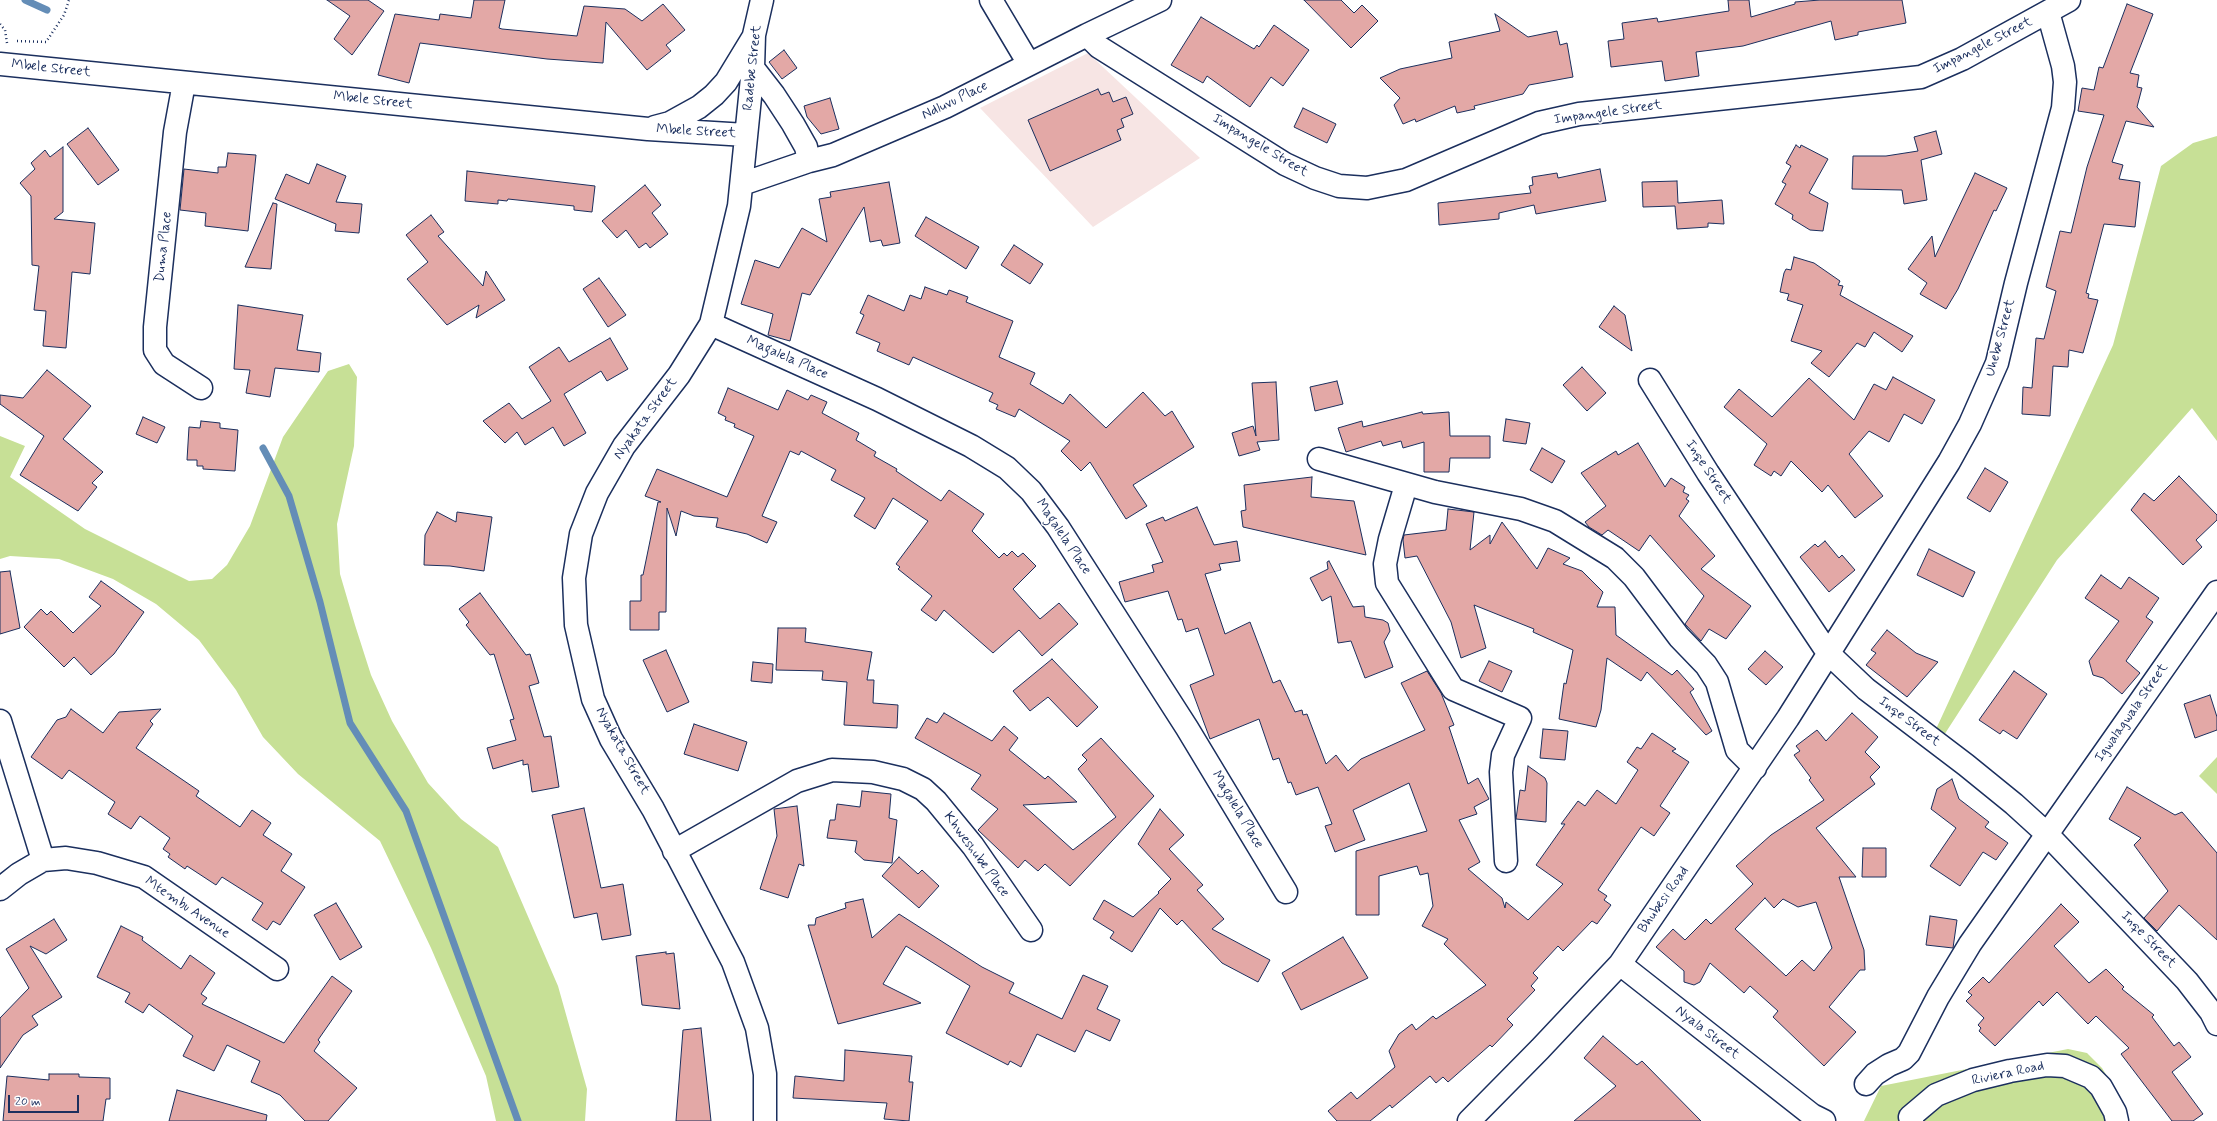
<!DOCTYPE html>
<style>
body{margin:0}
#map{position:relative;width:2217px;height:1121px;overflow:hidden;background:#fff;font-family:Mynerve,sans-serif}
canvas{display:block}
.scale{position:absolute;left:8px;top:1095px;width:71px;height:18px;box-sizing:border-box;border:2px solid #1b2f5e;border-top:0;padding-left:5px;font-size:12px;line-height:14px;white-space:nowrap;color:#1b2f5e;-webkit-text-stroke:3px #fff;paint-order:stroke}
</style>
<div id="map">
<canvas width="2217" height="1121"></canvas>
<div class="scale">20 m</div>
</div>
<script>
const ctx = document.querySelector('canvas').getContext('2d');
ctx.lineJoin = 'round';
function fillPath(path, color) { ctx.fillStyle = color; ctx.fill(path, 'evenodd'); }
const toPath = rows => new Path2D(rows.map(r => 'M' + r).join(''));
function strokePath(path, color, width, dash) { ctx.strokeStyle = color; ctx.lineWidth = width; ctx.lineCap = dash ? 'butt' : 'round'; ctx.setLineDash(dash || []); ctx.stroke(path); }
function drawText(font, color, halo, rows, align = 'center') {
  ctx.font = font + ' Mynerve,sans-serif'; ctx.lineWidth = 3; ctx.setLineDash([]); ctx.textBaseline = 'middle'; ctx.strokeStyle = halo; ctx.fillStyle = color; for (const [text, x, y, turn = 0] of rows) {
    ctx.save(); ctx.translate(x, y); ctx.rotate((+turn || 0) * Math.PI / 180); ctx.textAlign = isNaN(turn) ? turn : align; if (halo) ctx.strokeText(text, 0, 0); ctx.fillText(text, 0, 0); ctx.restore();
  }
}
fillPath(toPath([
 [1088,53,1200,158,1093,227,980,108]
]), '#f7e5e4');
fillPath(toPath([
 [2217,136,2217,441,2192,408,2057,560,1937,746,1931,740,2113,345,2161,166,2193,143],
 [349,364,357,377,354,446,337,524,340,574,355,625,371,675,392,721,428,783,461,819,498,847,558,986,587,1089,585,1121,496,1121,486,1076,431,948,380,841,298,774,263,737,236,690,199,640,156,604,113,579,59,559,10,556,0,559,0,436,25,446,10,477,85,529,189,581,212,579,227,565,250,526,283,437,328,371],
 [2217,757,2217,794,2199,776],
 [2068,1049,2087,1053,2102,1068,2122,1101,2126,1121,1864,1121,1881,1086]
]), '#c7e096');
strokePath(toPath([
 [25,0,47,10],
 [263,448,289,496,320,602,350,723,406,811,518,1121]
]), '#648db7', 7);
const building = toPath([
 [327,0,368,0,384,11,352,55,334,39,350,16,327,0],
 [474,0,505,0,499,28,502,29,577,36,584,6,625,9,642,21,663,4,685,30,666,45,671,51,647,70,606,22,603,63,547,59,420,43,409,83,378,75,395,14,439,20,440,14,471,18,474,0],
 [1304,0,1341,0,1354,13,1362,5,1378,21,1351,48,1304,0],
 [1728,0,1749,0,1751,17,1795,4,1795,2,1820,0,1902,0,1906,23,1858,32,1858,35,1835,40,1831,21,1743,46,1696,52,1699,76,1665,81,1662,61,1611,67,1608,41,1624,39,1622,23,1657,18,1658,22,1729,11,1728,0],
 [2127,4,2153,14,2130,73,2139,75,2137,87,2142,88,2137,107,2154,127,2126,121,2112,162,2123,165,2119,179,2140,182,2135,227,2104,224,2086,293,2089,294,2088,298,2098,300,2083,353,2069,350,2068,367,2053,366,2050,416,2022,414,2023,387,2032,388,2036,338,2044,339,2056,291,2046,287,2060,231,2071,233,2087,167,2104,115,2078,111,2082,88,2094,90,2099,67,2103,68,2127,4],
 [1495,14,1528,37,1557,31,1560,45,1567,43,1573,77,1529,85,1523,94,1474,106,1475,109,1457,113,1455,106,1416,122,1415,119,1403,124,1394,105,1400,98,1380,78,1400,69,1452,58,1449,42,1500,31,1495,14],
 [1201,17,1254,49,1257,45,1259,47,1274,25,1309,50,1283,86,1271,77,1250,107,1207,76,1203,83,1171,65,1201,17],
 [784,50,797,68,782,79,769,62,784,50],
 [1098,89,1101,95,1109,92,1113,102,1126,97,1133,114,1121,119,1124,127,1117,130,1121,140,1050,171,1028,120,1098,89],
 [830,98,839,129,821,134,807,117,804,106,830,98],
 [1303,108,1336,124,1327,143,1294,127,1303,108],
 [88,128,119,170,98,185,67,144,88,128],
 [1936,131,1942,154,1921,160,1927,200,1904,204,1902,190,1852,189,1853,156,1886,156,1918,151,1914,137,1936,131],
 [1796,145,1800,148,1801,145,1828,159,1809,193,1828,203,1823,231,1810,230,1792,219,1793,215,1775,204,1786,184,1782,182,1791,166,1786,163,1796,145],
 [63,147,63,212,54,219,95,223,90,274,72,272,66,348,43,346,46,311,34,310,39,266,32,265,31,196,20,183,35,169,31,163,45,150,50,157,63,147],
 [228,153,256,155,248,231,205,226,206,213,180,210,184,169,218,173,218,167,226,167,228,153],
 [317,164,346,176,336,202,362,204,359,233,335,231,336,224,275,199,286,174,309,184,317,164],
 [1600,169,1606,201,1536,214,1534,205,1499,213,1499,219,1439,225,1438,203,1531,193,1529,186,1533,185,1532,177,1557,173,1558,178,1600,169],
 [467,171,595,186,592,212,574,210,574,206,508,199,507,201,498,200,498,204,465,201,467,171],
 [1975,173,2007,188,1996,211,1994,210,1958,289,1946,309,1920,294,1927,283,1908,269,1932,236,1935,257,1975,173],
 [1677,181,1678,203,1722,200,1724,224,1708,223,1708,227,1677,229,1675,206,1643,207,1642,182,1677,181],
 [889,182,900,243,883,246,881,240,870,242,864,207,810,295,802,293,790,341,768,335,773,314,741,304,755,260,779,268,802,228,827,242,819,199,831,197,830,192,889,182],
 [645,185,661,205,652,213,668,234,650,248,646,243,639,248,626,230,617,238,602,221,645,185],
 [273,203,277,204,271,269,245,267,273,203],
 [431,215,444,232,438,236,483,286,486,271,505,300,476,318,479,305,447,325,407,279,428,262,406,235,431,215],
 [926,217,979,247,966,269,915,236,926,217],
 [1014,245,1043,264,1030,284,1001,265,1014,245],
 [1794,257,1814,263,1840,281,1838,285,1843,286,1840,295,1913,336,1902,352,1874,332,1865,347,1857,343,1829,377,1811,363,1822,351,1791,341,1803,305,1787,300,1789,294,1780,292,1784,273,1786,269,1791,270,1794,257],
 [599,278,626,315,608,327,583,289,599,278],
 [925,287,947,295,949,290,968,297,966,302,1013,321,999,357,1035,373,1030,384,1063,404,1070,394,1106,428,1143,392,1165,416,1172,411,1194,447,1133,485,1147,506,1126,519,1090,462,1081,471,1061,451,1070,441,1019,409,1015,417,996,409,998,405,989,401,993,393,913,357,909,365,877,351,880,343,856,333,864,315,860,313,868,295,904,311,910,295,921,299,925,287],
 [238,305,303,315,297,350,321,353,319,372,275,368,270,397,246,393,250,370,234,369,238,305],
 [1614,306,1625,315,1632,351,1599,327,1614,306],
 [610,338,628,369,607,381,601,371,564,394,586,433,564,446,553,427,525,445,517,432,505,443,483,421,509,403,522,419,551,401,529,367,559,347,569,362,610,338],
 [1582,367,1606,393,1587,411,1563,385,1582,367],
 [47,370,91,406,63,439,103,472,92,483,97,487,78,511,20,475,44,436,0,404,0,395,23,398,47,370],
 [1893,377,1935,400,1922,424,1904,414,1889,442,1869,431,1849,454,1883,496,1855,518,1828,485,1822,492,1791,461,1781,476,1774,471,1771,476,1754,465,1767,444,1724,407,1739,389,1772,417,1809,378,1854,420,1874,384,1886,390,1893,377],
 [1337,381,1343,404,1315,411,1310,387,1337,381],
 [1276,382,1279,440,1257,442,1260,450,1239,456,1232,433,1253,426,1256,436,1252,383,1276,382],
 [728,388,778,410,787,390,808,400,811,395,827,402,822,413,859,433,856,440,876,452,874,456,897,469,896,471,941,501,949,490,984,514,972,531,999,558,1004,553,1007,556,1012,551,1018,557,1023,553,1036,566,1013,589,1040,619,1059,603,1078,624,1042,656,1019,630,993,653,944,610,936,621,921,610,932,596,898,569,900,567,896,564,928,521,893,498,875,529,854,516,865,498,831,480,836,470,801,451,799,455,790,451,762,516,777,522,767,543,747,534,716,527,718,518,694,516,681,511,676,536,667,508,666,612,659,612,659,630,630,630,630,601,641,601,641,575,643,575,658,502,661,502,645,496,657,469,727,497,754,436,734,427,735,424,725,420,726,417,718,413,728,388],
 [1422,412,1423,414,1449,412,1450,436,1490,436,1490,458,1450,458,1449,472,1424,472,1424,442,1403,448,1401,441,1383,446,1381,441,1346,452,1338,428,1362,421,1363,427,1422,412],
 [143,417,165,427,157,443,136,434,143,417],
 [1506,419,1530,423,1526,444,1503,441,1506,419],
 [201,421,220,423,220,428,238,430,235,471,203,469,203,466,197,466,197,460,187,460,189,427,200,428,201,421],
 [1638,443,1665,487,1671,478,1685,487,1683,492,1689,495,1686,499,1689,501,1679,516,1715,556,1701,569,1751,606,1726,639,1709,629,1701,641,1685,624,1704,596,1650,535,1639,551,1608,530,1602,535,1589,527,1585,522,1606,506,1581,473,1616,451,1618,455,1638,443],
 [1542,448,1565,461,1552,483,1530,470,1542,448],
 [1985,468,2008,482,1990,512,1967,498,1985,468],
 [2179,476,2217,515,2217,520,2196,540,2202,547,2183,565,2131,510,2144,493,2154,501,2179,476],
 [1312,477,1311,497,1354,501,1366,555,1243,527,1241,511,1246,510,1244,485,1312,477],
 [1197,507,1214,545,1237,541,1240,561,1219,564,1221,570,1205,574,1225,634,1250,622,1273,683,1280,680,1295,712,1302,710,1303,715,1307,714,1326,764,1336,755,1348,771,1361,759,1425,730,1401,683,1427,671,1441,693,1454,725,1449,727,1468,784,1478,778,1489,799,1474,807,1477,814,1459,820,1480,862,1468,869,1502,898,1505,908,1506,902,1528,920,1563,884,1536,865,1565,824,1561,824,1578,801,1585,806,1597,790,1616,804,1638,770,1627,762,1637,747,1641,749,1652,733,1676,749,1672,751,1689,762,1660,806,1670,813,1654,836,1641,827,1598,890,1607,896,1604,900,1611,905,1597,924,1592,921,1563,951,1558,946,1533,973,1538,978,1531,986,1535,990,1507,1019,1513,1025,1492,1047,1490,1045,1448,1082,1443,1077,1436,1083,1430,1076,1392,1108,1390,1105,1370,1121,1337,1121,1328,1111,1351,1092,1357,1099,1395,1067,1389,1051,1399,1034,1412,1024,1416,1030,1433,1016,1436,1019,1486,985,1444,944,1448,939,1422,926,1433,906,1428,873,1420,875,1417,866,1379,876,1379,915,1356,915,1356,851,1427,831,1409,783,1353,810,1365,840,1335,852,1325,826,1332,824,1318,787,1296,795,1291,782,1288,783,1279,758,1273,760,1259,719,1210,739,1190,685,1214,675,1198,628,1186,632,1182,619,1178,620,1168,591,1125,602,1119,582,1154,572,1152,565,1163,562,1146,524,1163,517,1165,521,1197,507],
 [1448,509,1474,512,1470,550,1490,535,1490,544,1502,522,1537,569,1548,548,1570,558,1563,564,1582,571,1603,592,1597,607,1615,607,1616,635,1672,675,1677,670,1694,689,1690,692,1712,731,1706,735,1647,672,1641,681,1607,658,1601,710,1596,727,1559,719,1564,683,1566,684,1573,650,1533,632,1534,629,1474,605,1486,648,1461,658,1451,622,1417,556,1405,558,1403,540,1404,535,1446,530,1448,509],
 [437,512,456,522,457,512,492,517,484,571,450,566,424,565,425,535,437,512],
 [1825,541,1839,558,1842,555,1855,570,1829,592,1800,557,1815,544,1818,547,1825,541],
 [1929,549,1975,572,1963,597,1917,575,1929,549],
 [1329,561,1353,607,1364,606,1365,617,1383,620,1388,623,1390,631,1384,642,1393,667,1365,678,1351,641,1338,643,1331,596,1322,601,1310,578,1328,569,1327,562,1329,561],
 [10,571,20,628,0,634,0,572,10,571],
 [2101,575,2121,589,2129,577,2159,598,2146,617,2153,622,2126,661,2140,673,2122,694,2103,678,2093,675,2089,661,2119,621,2085,598,2101,575],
 [101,581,144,612,114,654,91,675,74,657,64,667,24,627,41,609,47,615,51,611,73,633,101,606,89,597,101,581],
 [480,593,526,655,530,654,539,683,529,686,544,737,551,736,559,787,532,792,528,764,523,765,523,760,493,769,487,748,516,740,510,720,514,719,494,654,490,655,466,625,469,622,459,609,480,593],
 [778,628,806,628,805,642,872,652,867,680,874,680,873,703,898,705,897,728,844,725,847,682,822,680,823,671,776,670,778,628],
 [1887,630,1916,653,1938,662,1907,697,1866,665,1876,653,1871,650,1887,630],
 [666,650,689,702,667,712,643,660,666,650],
 [1765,651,1783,667,1766,685,1748,669,1765,651],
 [1052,659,1098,707,1077,727,1048,697,1030,711,1013,691,1052,659],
 [1489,661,1512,671,1502,692,1479,681,1489,661],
 [753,662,773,664,772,683,751,681,753,662],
 [2014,671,2047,694,2017,739,2003,730,2000,734,1979,720,2014,671],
 [2210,695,2217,717,2217,730,2195,738,2184,704,2210,695],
 [71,709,103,733,119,712,161,709,150,721,153,724,136,748,199,791,196,796,240,827,252,810,271,823,263,835,292,854,281,871,305,887,280,925,273,921,267,930,252,920,263,903,222,877,216,885,187,866,185,869,168,857,170,854,163,849,170,838,140,816,131,829,108,814,115,802,69,770,62,779,31,757,57,720,66,717,71,709],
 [944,713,992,741,1004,726,1018,738,1009,750,1045,779,1048,776,1077,802,1023,805,1073,850,1116,817,1078,769,1087,760,1082,755,1101,738,1154,796,1070,886,1045,864,1038,871,1025,860,1018,868,978,830,998,809,971,789,981,775,915,738,927,718,937,723,944,713],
 [1852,713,1878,737,1865,752,1880,767,1870,777,1875,784,1816,828,1856,877,1839,877,1864,950,1865,970,1860,970,1829,1007,1856,1032,1824,1066,1773,1017,1778,1011,1750,986,1744,993,1710,963,1700,982,1694,985,1684,982,1684,971,1656,947,1673,929,1685,940,1706,919,1711,924,1753,884,1736,866,1771,835,1824,800,1809,780,1811,778,1794,755,1800,751,1796,746,1817,730,1826,741,1852,713],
 [1765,898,1774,908,1783,899,1798,907,1816,902,1832,948,1814,971,1802,960,1786,976,1735,929,1765,898],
 [694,724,747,742,738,771,684,754,694,724],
 [1543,729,1568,731,1565,760,1540,758,1543,729],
 [1528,766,1545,778,1547,783,1546,822,1516,819,1520,790,1525,791,1528,766],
 [1952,779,1959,799,1989,822,1985,827,2008,843,1996,860,1983,852,1960,886,1930,866,1956,828,1931,809,1937,789,1952,779],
 [2127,787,2175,815,2182,812,2217,853,2217,940,2179,905,2157,931,2144,918,2168,891,2134,845,2141,838,2109,819,2127,787],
 [862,791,891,794,889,818,897,820,892,863,864,860,855,852,857,841,827,838,830,820,835,820,837,804,860,807,862,791],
 [797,806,804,866,799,864,788,898,760,889,777,836,774,809,797,806],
 [584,808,601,888,623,884,631,935,602,940,597,913,574,918,552,815,584,808],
 [1160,809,1184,835,1169,849,1203,885,1197,890,1224,919,1212,929,1270,960,1258,982,1222,963,1182,920,1177,925,1160,908,1132,952,1110,938,1114,932,1093,919,1104,900,1133,917,1159,893,1158,892,1171,879,1138,844,1160,809],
 [1863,848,1886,848,1886,877,1862,877,1863,848],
 [899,857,918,874,922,870,939,886,919,908,882,876,899,857],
 [863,899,872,938,899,914,982,967,1014,983,1009,993,1062,1019,1083,975,1108,986,1097,1009,1120,1020,1110,1041,1086,1030,1075,1052,1037,1034,1021,1067,1010,1061,1008,1065,946,1033,970,986,906,946,883,984,921,1003,838,1024,808,925,815,925,816,918,846,908,845,903,863,899],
 [336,903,362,947,340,960,314,915,336,903],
 [2061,904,2079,922,2054,946,2089,983,2106,969,2124,987,2122,989,2154,1015,2152,1017,2174,1046,2179,1042,2191,1057,2172,1072,2203,1114,2193,1121,2172,1121,2121,1054,2129,1048,2096,1016,2088,1024,2057,992,2043,1006,2039,1001,1995,1046,1979,1031,1981,1028,1978,1025,1984,1018,1966,1001,1972,995,1968,992,1983,977,1989,983,2061,904],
 [1930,916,1957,920,1953,948,1926,945,1930,916],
 [54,919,67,940,46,954,30,946,62,997,32,1016,38,1025,23,1035,0,1068,0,1018,29,988,6,949,54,919],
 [121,926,143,937,142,940,181,969,190,955,215,973,201,994,207,998,202,1004,284,1043,332,976,352,991,318,1040,320,1042,314,1051,357,1088,328,1121,305,1121,280,1095,251,1082,260,1061,227,1045,214,1071,183,1056,193,1036,149,1004,143,1013,125,1002,130,993,97,977,121,926],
 [1343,937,1368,978,1301,1010,1282,973,1343,937],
 [666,952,666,954,674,953,680,1009,642,1005,636,956,666,952],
 [701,1028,711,1121,676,1121,683,1030,701,1028],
 [1603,1036,1637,1065,1642,1061,1701,1121,1574,1121,1616,1086,1584,1058,1603,1036],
 [845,1050,912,1056,909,1082,913,1082,909,1121,884,1119,887,1103,793,1098,795,1076,844,1081,845,1050],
 [49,1074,79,1074,79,1077,110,1078,110,1099,106,1099,103,1121,3,1121,7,1076,49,1080,49,1074],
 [177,1090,267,1115,266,1121,169,1121,177,1090]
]);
fillPath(building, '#e3a8a6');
strokePath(building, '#1b2f5e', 1);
const minor = toPath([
 [762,0,754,35,753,68,739,206,711,324,679,375,624,446,597,493,581,534,574,578,576,625,593,699,611,739,653,809,733,962,757,1028,765,1074,765,1121],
 [991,0,1029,64],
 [1087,35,1099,47,1285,164,1315,178,1339,186,1367,188,1406,180,1539,123,1579,114,1921,77,1962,59,2069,0],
 [0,64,648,129,746,135],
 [753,68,774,95,793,124,806,147,809,161],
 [184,83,175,132,155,327,155,350,164,364,201,388],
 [655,127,670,123,699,107,714,95,726,82,754,36],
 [742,184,809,161,833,155,945,107,1087,35,1160,0],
 [711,324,877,399,971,446,1007,468,1031,491,1058,527,1187,728,1286,892],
 [1650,380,1708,473,1828,653,1866,689,1966,765,2014,804,2047,834,2187,981,2211,1012,2217,1024],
 [1319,459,1435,492,1521,509,1555,521,1615,558,1634,577,1679,637,1706,665,1717,682,1737,750,1755,768],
 [1406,485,1390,539,1385,564,1387,583,1453,689,1520,718,1503,755,1501,772,1506,861],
 [0,721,43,860],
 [674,851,797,781,832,770,873,772,903,779,923,789,936,801,973,846,1031,930],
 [0,889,19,874,43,860,66,858,97,863,144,877,277,969],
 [1620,964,1812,1115,1824,1121],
 [1866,1084,1875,1074,1889,1065,1903,1059,1909,1053,1938,997,1970,944,2217,592],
 [1469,1121,1540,1049,1620,964,1788,718,1949,462,1970,424,1997,363,2016,283,2063,108,2065,82,2063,66,2048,12],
 [1912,1121,1910,1117,1936,1095,1973,1080,2010,1071,2047,1065,2065,1066,2091,1077,2101,1087,2115,1112,2117,1121]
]);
strokePath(minor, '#1b2f5e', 25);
strokePath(toPath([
 [0,24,5,30,7,43],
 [17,41,46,42,64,15,69,0]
]), '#1b2f5e', 2.5, [1, 3]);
strokePath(minor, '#fff', 22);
drawText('14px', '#1b2f5e', '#fff', [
 ["Impangele Street",1983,46,-27],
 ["Radebe Street",753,68,-84],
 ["Mbele Street",51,69,6],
 ["Mbele Street",373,101,6],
 ["Ndluvu Place",955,101,-26],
 ["Impangele Street",1608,113,-8],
 ["Mbele Street",696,132,3],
 ["Impangele Street",1260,146,31],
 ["Duma Place",164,247,-84],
 ["Uhebe Street",2001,338,-75],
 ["Magalela Place",787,358,24],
 ["Nyakata Street",646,419,-54],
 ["Inqe Street",1708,472,57],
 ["Magalela Place",1063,537,56],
 ["Igwalagwala Street",2132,713,-55],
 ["Inqe Street",1909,722,37],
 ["Nyakata Street",622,751,61],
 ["Magalela Place",1237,810,59],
 ["Khweshube Place",976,855,54],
 ["Bhubesi Road",1664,900,-55],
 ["Mtembu Avenue",187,908,34],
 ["Inqe Street",2148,940,46],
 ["Nyala Street",1707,1033,38],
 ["Riviera Road",2008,1074,-12]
]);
</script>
